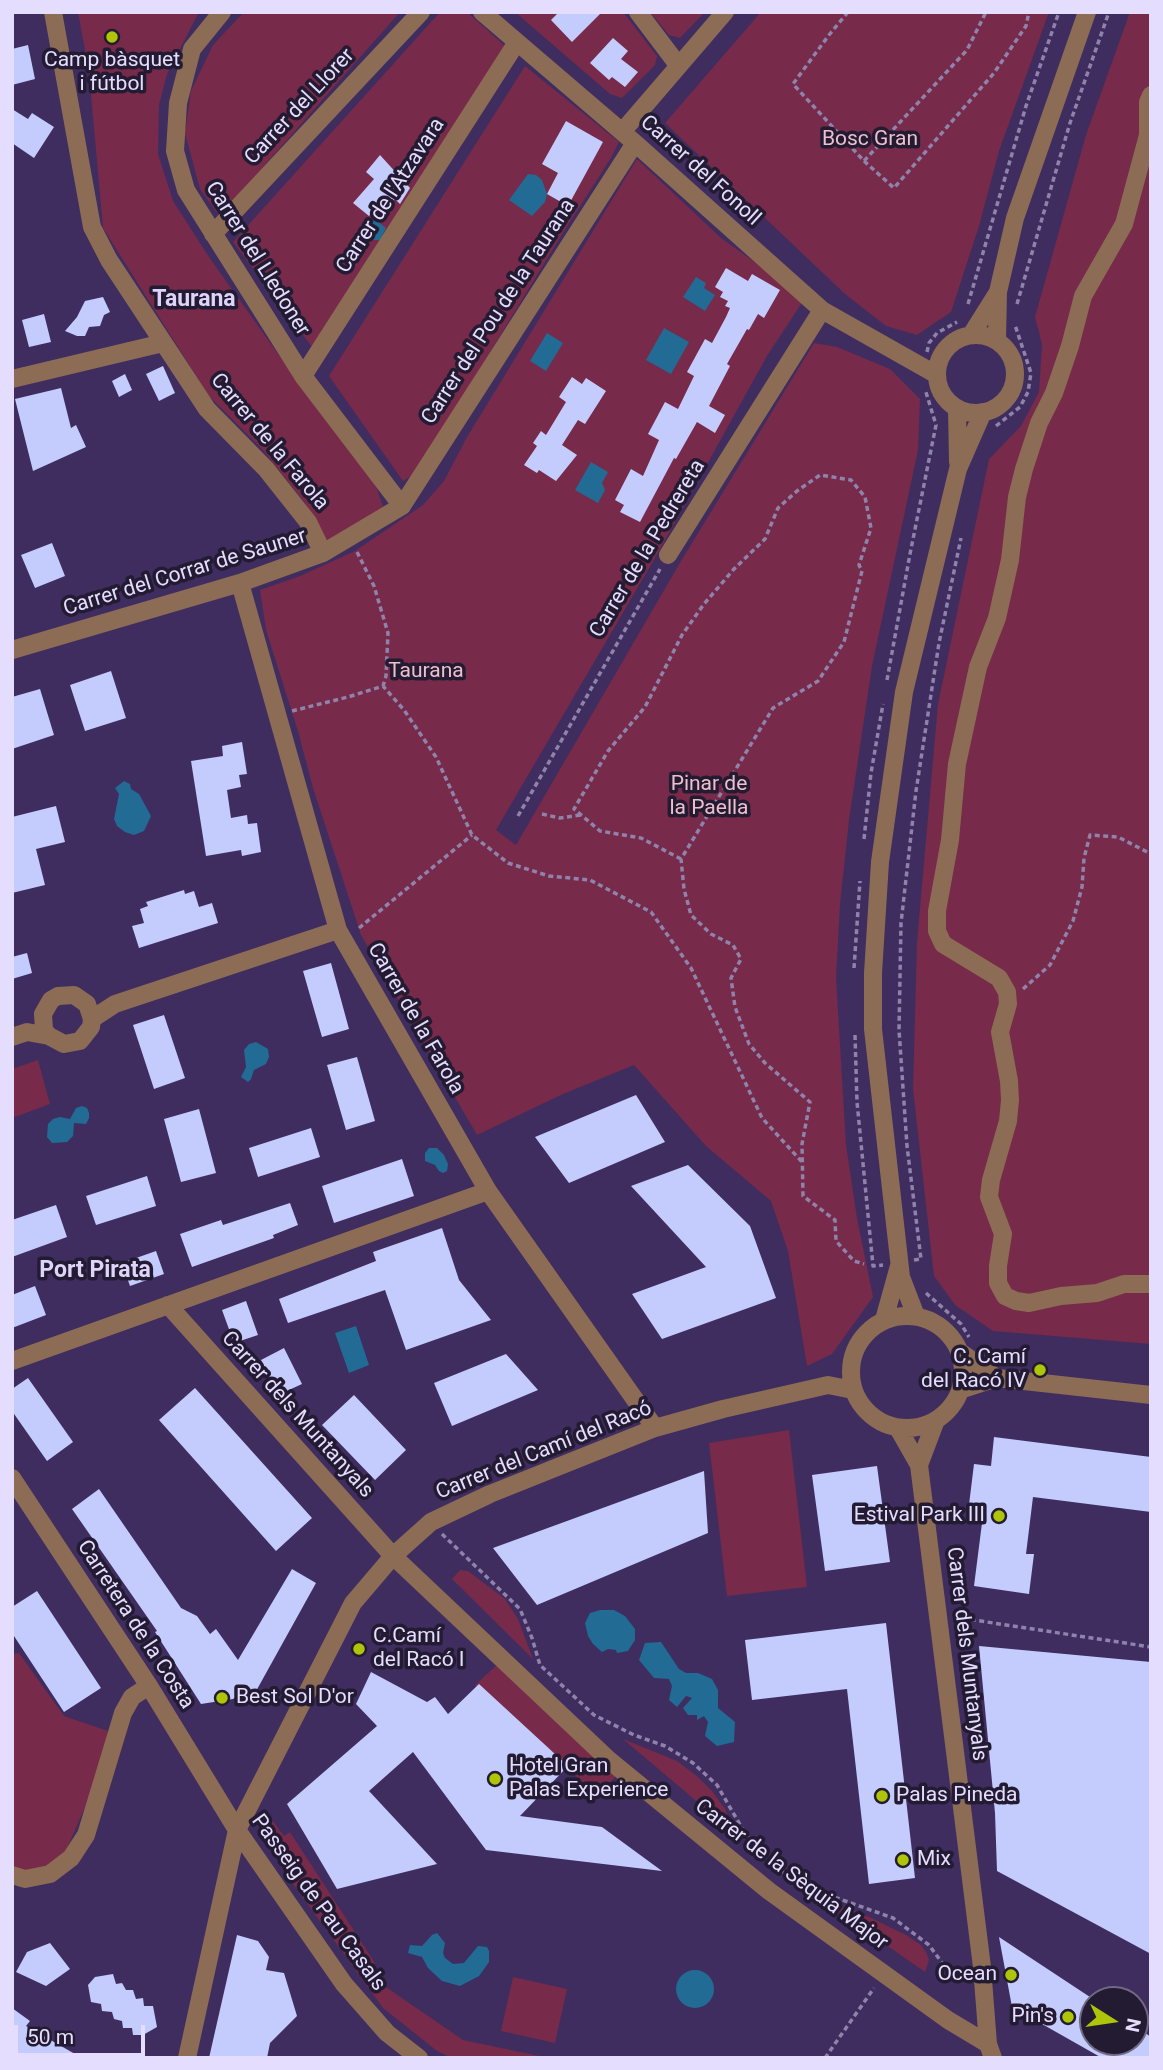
<!DOCTYPE html>
<meta charset="utf-8">
<style>
body{margin:0}
#map{position:relative;width:1163px;height:2070px;overflow:hidden;background:#3f2d60;font-family:Roboto,sans-serif}
canvas{display:block}
.frame{position:absolute;inset:0;border:14px solid #e5ddfd;pointer-events:none}
.north{position:absolute;left:1079px;top:1986px;width:70px;height:70px;box-sizing:border-box;background:#231b32;border:2px solid #716983;border-radius:50%;rotate:102deg;font-size:19px;font-weight:700;line-height:28px;text-align:center;color:#e5ddfd}
.north::after{content:'';display:block;margin:auto;width:24px;height:32px;background:#aec509;clip-path:polygon(50% 0,100% 100%,50% 72%,0 100%)}
.scale{position:absolute;left:14px;top:2025px;width:131px;height:32px;box-sizing:border-box;border:4px solid #e5ddfd;border-top:0;padding-left:9px;font-size:21px;line-height:24px;white-space:nowrap;color:#e5ddfd;-webkit-text-stroke:5px #231b32;paint-order:stroke}
</style>
<div id="map">
<canvas width="1163" height="2070"></canvas>
<div class="frame"></div>
<div class="north">N</div>
<div class="scale">50 m</div>
</div>
<script>
const ctx = document.querySelector('canvas').getContext('2d');
ctx.lineJoin = 'round';
function fillPath(path, color) { ctx.fillStyle = color; ctx.fill(path, 'evenodd'); }
const toPath = rows => new Path2D(rows.map(r => 'M' + r).join(''));
function strokePath(path, color, width, dash) { ctx.strokeStyle = color; ctx.lineWidth = width; ctx.lineCap = dash ? 'butt' : 'round'; ctx.setLineDash(dash || []); ctx.stroke(path); }
function drawText(font, color, halo, rows, align = 'center') {
  ctx.font = font + ' Roboto,sans-serif'; ctx.lineWidth = 7; ctx.setLineDash([]); ctx.textBaseline = 'middle'; ctx.strokeStyle = halo; ctx.fillStyle = color; for (const [text, x, y, turn = 0] of rows) {
    ctx.save(); ctx.translate(x, y); ctx.rotate((+turn || 0) * Math.PI / 180); ctx.textAlign = isNaN(turn) ? turn : align; if (halo) ctx.strokeText(text, 0, 0); ctx.fillText(text, 0, 0); ctx.restore();
  }
}
fillPath(toPath([
 [78,12,199,12,167,74,159,105,158,154,173,201,209,257,283,361,375,483,383,507,327,543,305,503,262,449,208,395,103,228,89,72],
 [244,12,400,12,226,209,217,213,200,189,185,133,191,91,213,45],
 [440,12,467,12,505,46,312,347,233,242],
 [515,12,623,12,657,56,655,65,622,98,610,94],
 [650,12,705,12,680,38,669,35],
 [761,12,1049,12,999,151,979,226,951,312,917,335,886,326,845,294,665,123],
 [1130,12,1151,12,1151,1344,993,1331,955,1305,934,1276,913,1089,917,942,938,704,989,459,1021,426,1039,392,1042,344,1035,317,1086,135],
 [525,66,619,142,611,158,561,236,416,473,403,481,329,376],
 [637,159,721,238,805,298,767,356,659,551,496,830,516,845,681,561,814,343,837,347,890,369,920,399,918,450,872,666,849,820,840,904,836,978,846,1145,857,1218,873,1297,832,1354,807,1366,788,1251,771,1201,706,1146,634,1065,563,1094,477,1135,361,935,313,788,298,731,266,630,260,590,300,576,355,551,423,505,444,481,467,437],
 [38,1060,50,1104,12,1118,12,1069],
 [789,1430,807,1587,727,1596,709,1443],
 [460,1570,468,1571,505,1599,518,1619,533,1659,452,1579],
 [19,1653,64,1716,108,1731,95,1784,65,1853,40,1872,12,1869,12,1654],
 [498,1664,616,1776,598,1796,475,1685],
 [623,1739,677,1761,698,1777,712,1791,725,1809,734,1833],
 [270,1817,284,1836,290,1832,375,1963,367,1974,463,2040,549,2058,452,2058,437,2051,383,2008,280,1866,283,1859,267,1829],
 [829,1905,859,1912,906,1935,921,1945,926,1952,929,1960,925,1972],
 [513,1977,567,1989,555,2043,501,2031]
]), '#772a49');
fillPath(toPath([
 [528,174,536,175,542,180,547,194,545,202,532,216,509,200],
 [373,218,386,228,380,240,372,240,365,231],
 [696,277,706,283,704,288,715,295,705,311,683,297],
 [664,328,689,342,671,374,646,360],
 [547,333,563,343,546,371,530,361],
 [591,462,608,472,602,483,605,490,598,503,575,490],
 [124,781,130,784,131,789,139,794,151,816,144,831,134,835,125,832,117,826,114,819,119,794,115,788],
 [256,1042,268,1049,269,1057,266,1064,254,1070,251,1079,248,1082,241,1077,246,1067,244,1050,249,1044],
 [82,1106,87,1108,89,1113,89,1118,86,1124,74,1123,73,1136,67,1142,52,1143,47,1137,48,1124,53,1119,60,1117,70,1119,76,1108],
 [429,1148,437,1148,444,1155,448,1164,447,1171,443,1173,439,1171,435,1165,425,1161,425,1153],
 [356,1326,369,1365,349,1373,335,1333],
 [600,1610,614,1610,625,1616,635,1629,635,1640,628,1651,617,1653,616,1650,608,1649,602,1652,593,1644,588,1636,585,1623,590,1613],
 [661,1642,679,1669,686,1673,698,1673,712,1679,718,1690,718,1708,735,1722,734,1742,717,1746,705,1736,708,1722,704,1716,697,1720,697,1715,688,1715,683,1708,692,1698,686,1696,677,1707,669,1700,672,1686,669,1679,654,1678,639,1660,645,1643],
 [437,1933,445,1943,443,1953,445,1958,453,1964,464,1963,478,1946,487,1947,489,1951,489,1962,479,1976,460,1986,442,1981,428,1968,422,1957,408,1953,410,1945,422,1946,432,1935],
 '676 1989a19 19 0 1 1 38 0a19 19 0 1 1-38 0Z'
]), '#226b94');
fillPath(toPath([
 [559,12,602,12,572,42,551,20],
 [613,38,628,51,621,59,638,72,625,87,612,77,609,80,590,63],
 [28,45,35,79,12,85,12,49],
 [12,109,28,119,32,113,54,127,34,158,12,143],
 [566,121,603,142,568,206,547,194,558,173,542,164],
 [380,155,410,188,400,204,395,199,385,210,379,205,369,216,353,203,374,179,366,172],
 [726,268,748,281,752,274,780,290,764,318,758,314,749,330,747,329,727,364,730,366,709,406,725,415,715,433,697,422,676,459,674,458,640,522,620,512,624,505,615,500,631,469,643,476,659,440,648,434,665,402,678,409,694,376,687,372,705,339,712,343,726,317,730,308,725,306,728,301,720,297,723,292,715,287],
 [103,297,110,312,104,315,100,326,89,327,85,336,77,336,65,331,77,317,85,301],
 [44,314,51,342,29,347,22,320],
 [163,366,175,393,159,401,146,374],
 [125,374,132,390,119,397,112,381],
 [572,377,582,384,586,378,606,391,585,424,578,420,562,445,577,455,556,481,539,470,537,473,524,465,537,446,533,443,541,431,546,435,566,402,559,397],
 [61,388,71,428,76,425,86,447,33,471,15,399],
 [52,543,65,576,35,588,21,555],
 [111,671,126,718,85,731,70,685],
 [40,689,54,735,12,749,12,697],
 [242,742,247,774,239,775,241,787,227,790,231,818,247,815,248,824,257,823,261,852,242,856,241,850,206,856,191,761,223,756,222,746],
 [56,806,65,842,36,849,45,885,12,893,12,817],
 [184,890,185,894,194,891,199,907,212,903,218,923,139,948,132,926,144,923,140,909,148,906,146,902],
 [27,953,32,973,12,979,12,957],
 [331,963,349,1029,322,1037,303,971],
 [164,1015,185,1078,154,1089,133,1025],
 [357,1057,375,1121,346,1130,327,1065],
 [636,1095,665,1142,569,1183,535,1137],
 [199,1109,216,1173,181,1182,164,1119],
 [311,1128,320,1157,258,1177,249,1148],
 [402,1159,414,1196,334,1223,322,1186],
 [688,1165,750,1226,776,1298,662,1339,632,1294,706,1267,631,1186],
 [147,1176,156,1206,96,1225,86,1196],
 [290,1203,298,1225,273,1235,274,1238,192,1267,180,1234,221,1220,223,1225],
 [56,1205,67,1237,12,1257,12,1220],
 [442,1228,459,1280,491,1320,406,1350,385,1290,288,1323,279,1299,376,1261,373,1252],
 [156,1251,164,1274,130,1286,122,1263],
 [35,1286,46,1315,12,1328,12,1295],
 [246,1301,258,1335,234,1343,222,1310],
 [284,1348,302,1384,278,1395,261,1360],
 [506,1354,538,1390,452,1426,434,1383],
 [28,1378,73,1442,47,1461,12,1411,12,1389],
 [195,1388,312,1518,276,1551,159,1420],
 [354,1395,406,1450,375,1480,322,1425],
 [994,1437,1151,1457,1151,1512,1033,1497,1026,1554,1034,1554,1029,1594,974,1586,982,1523,967,1521,974,1464,991,1466],
 [877,1466,890,1562,825,1571,812,1475],
 [704,1471,708,1533,537,1605,493,1548],
 [99,1489,181,1608,197,1616,210,1634,216,1629,238,1660,292,1569,316,1583,255,1693,246,1689,233,1699,201,1704,155,1632,157,1631,72,1509],
 [37,1591,101,1688,64,1712,12,1633,12,1607],
 [886,1623,915,1878,869,1884,847,1689,752,1700,745,1640],
 [979,1646,1151,1662,1151,1954,997,1871,995,1813],
 [371,1672,427,1702,435,1697,448,1714,479,1684,568,1766,520,1816,602,1827,662,1871,486,1850,413,1752,369,1791,437,1864,337,1889,287,1804,377,1726,356,1704],
 [237,1935,258,1941,269,1957,266,1970,284,1973,297,2016,270,2043,267,2058,209,2058],
 [999,1937,1093,1999,1093,2042,1135,2042,1135,2026,1151,2037,1151,2058,1102,2058,1012,2007],
 [50,1943,70,1969,46,1986,16,1972,27,1952],
 [113,1974,116,1984,122,1983,126,1990,133,1990,136,1999,143,1998,144,2006,153,2006,157,2027,143,2035,133,2035,132,2028,123,2028,122,2021,114,2019,112,2012,102,2011,101,2004,91,2002,88,1985,95,1977],
 [12,2008,30,2021,26,2026,82,2058,12,2058]
]), '#c4ccfe');
strokePath(toPath([
 [848,12,829,35,793,84,864,161,967,50,986,12],
 [864,161,894,188,994,73,1026,26,1029,12],
 [968,304,1026,106,1059,12],
 [1017,304,1070,123,1109,12],
 [927,352,929,343,937,333,957,322],
 [996,426,1020,407,1028,392,1031,373,1015,325],
 [357,552,374,586,388,633,386,676,383,686],
 [887,680,910,554,936,425,925,389],
 [292,711,348,697,383,686,404,710,436,757,472,835,508,863,549,876,590,880,651,912,691,968,762,1118,802,1162],
 [542,814,560,818,581,815],
 [518,816,660,569],
 [864,839,871,773,883,704],
 [681,859,641,838,600,831,574,809,608,751,645,707,682,635,704,604,734,569,765,539,778,508,797,491,820,475,851,480,865,497,871,528,859,565,862,571,844,642,818,681,773,708,681,859,684,889,691,915,711,934,733,945,741,959,731,978,735,1007,749,1044,765,1063,810,1102,802,1144,803,1196,835,1220,836,1241,854,1261,864,1264],
 [359,928,472,835],
 [854,968,860,881],
 [1023,989,1050,965,1073,921,1082,887,1084,858,1090,835,1118,837,1151,854],
 [855,1035,857,1102,873,1266,883,1265],
 [914,1260,921,1259,907,1146,899,1030,901,923,916,791,939,643,961,538],
 [926,1293,961,1324,969,1337],
 [442,1534,520,1609,532,1638,540,1665,594,1715,634,1735,665,1746,693,1763,717,1785,746,1835,768,1859,789,1877,806,1887,893,1918,929,1945,948,1971,966,1969],
 [954,1617,1151,1647],
 [825,2058,874,1988]
]), '#8f82ab', 3.5, [5, 3.5]);
strokePath(toPath([
 [53,12,92,227,109,260,207,409,266,469,308,522,323,553],
 [222,12,192,49,178,103,175,151,186,190,303,376,402,506],
 [482,12,635,143,822,310,937,375],
 [638,12,678,65],
 [1151,95,1148,102,1148,135,1124,224,1083,296,1070,346,1054,393,1039,423,1024,469,1017,497,1010,560,997,618,978,667,957,764,950,840,937,911,937,931,943,944,999,978,1007,992,1008,1004,1000,1032,1009,1081,1010,1100,1008,1121,991,1180,989,1197,1003,1234,998,1266,998,1283,1005,1296,1016,1301,1029,1303,1061,1296,1097,1293,1124,1284,1151,1284],
 [622,132,725,12],
 [213,234,421,12],
 [971,335,998,292],
 '937 374a39 39 0 1 1 78 0a39 39 0 1 1-78 0Z',
 [997,341,998,292,1015,218,1087,12],
 [303,376,517,42],
 [12,379,163,343],
 [957,408,958,462],
 [668,555,822,310],
 [240,583,338,930,488,1191,655,1428],
 [12,650,240,583,323,553,402,506,635,143],
 [92,1019,115,1004,338,930],
 [12,1037,27,1032,49,1036,64,1044,80,1041,91,1027,92,1019,87,1004,74,995,58,996,51,1000,43,1014,44,1030,49,1036],
 [168,1305,393,1556,609,1760,769,1891,948,2020,988,2044],
 '851 1372a56 56 0 1 1 112 0a56 56 0 1 1-112 0Z',
 [916,1316,901,1277,873,1029,873,973,880,862,904,692,958,469,983,412],
 [884,1320,899,1266],
 [959,1351,997,1378],
 [12,1361,488,1191],
 [960,1390,997,1378,1151,1395],
 [898,1428,919,1465,982,1967,988,2044,993,2058],
 [919,1465,936,1420],
 [12,1478,149,1686,237,1830,344,1984,387,2033,419,2058],
 [12,1875,25,1879,50,1874,71,1858,86,1835,123,1713,132,1697,149,1686],
 [187,2058,237,1830,353,1603,393,1556,431,1522,490,1494,655,1428,723,1409,828,1385,853,1390]
]), '#8c6c54', 18);
for (const [x, y, r, color] of [
 [112,37,7,"#aec509"],
 [1040,1370,7,"#aec509"],
 [999,1516,7,"#aec509"],
 [359,1649,7,"#aec509"],
 [222,1698,7,"#aec509"],
 [495,1779,7,"#aec509"],
 [882,1796,7,"#aec509"],
 [903,1860,7,"#aec509"],
 [1011,1975,7,"#aec509"],
 [1068,2017,7,"#aec509"]
]) { const dot = new Path2D(); dot.arc(x, y, r, 0, 2 * Math.PI); ctx.fillStyle = color; ctx.fill(dot); strokePath(dot, '#231b32', 2.5); }
drawText('21px', '#e5ddfd', '#231b32', [
 ["Camp bàsquet",112,61,"center"],
 ["i fútbol",112,85,"center"],
 ["C. Camí",1026,1358,"right"],
 ["del Racó IV",1026,1382,"right"],
 ["Estival Park III",985,1516,"right"],
 ["C.Camí",373,1637],
 ["del Racó I",373,1661],
 ["Best Sol D'or",236,1698],
 ["Hotel Gran",509,1767],
 ["Palas Experience",509,1791],
 ["Palas Pineda",896,1796],
 ["Mix",917,1860],
 ["Ocean",997,1975,"right"],
 ["Pin's",1054,2017,"right"]
], 'left');
drawText('21px', '#e5ddfd', '#231b32', [
 ["Carrer del Llorer",300,107,-47],
 ["Carrer del Fonoll",700,171,42],
 ["Carrer de l'Atzavara",391,196,-57],
 ["Carrer del Lledoner",257,259,58],
 ["Carrer del Pou de la Taurana",499,312,-57],
 ["Carrer de la Farola",269,442,50],
 ["Carrer de la Pedrereta",648,549,-59],
 ["Carrer del Corrar de Sauner",185,573,-17],
 ["Carrer de la Farola",415,1019,60],
 ["Carrer dels Muntanyals",297,1415,48],
 ["Carrer del Camí del Racó",544,1451,-22],
 ["Carretera de la Costa",135,1625,57],
 ["Carrer dels Muntanyals",966,1654,83],
 ["Carrer de la Sèquia Major",791,1875,37],
 ["Passeig de Pau Casals",318,1903,54]
]);
drawText('21px', '#f0bfce', '#231b32', [
 ["Bosc Gran",870,140],
 ["Taurana",426,672],
 ["Pinar de",709,785],
 ["la Paella",709,809]
]);
drawText('bold 23px', '#ded3f9', '#231b32', [
 ["Taurana",194,300],
 ["Port Pirata",95,1271]
]);
</script>
